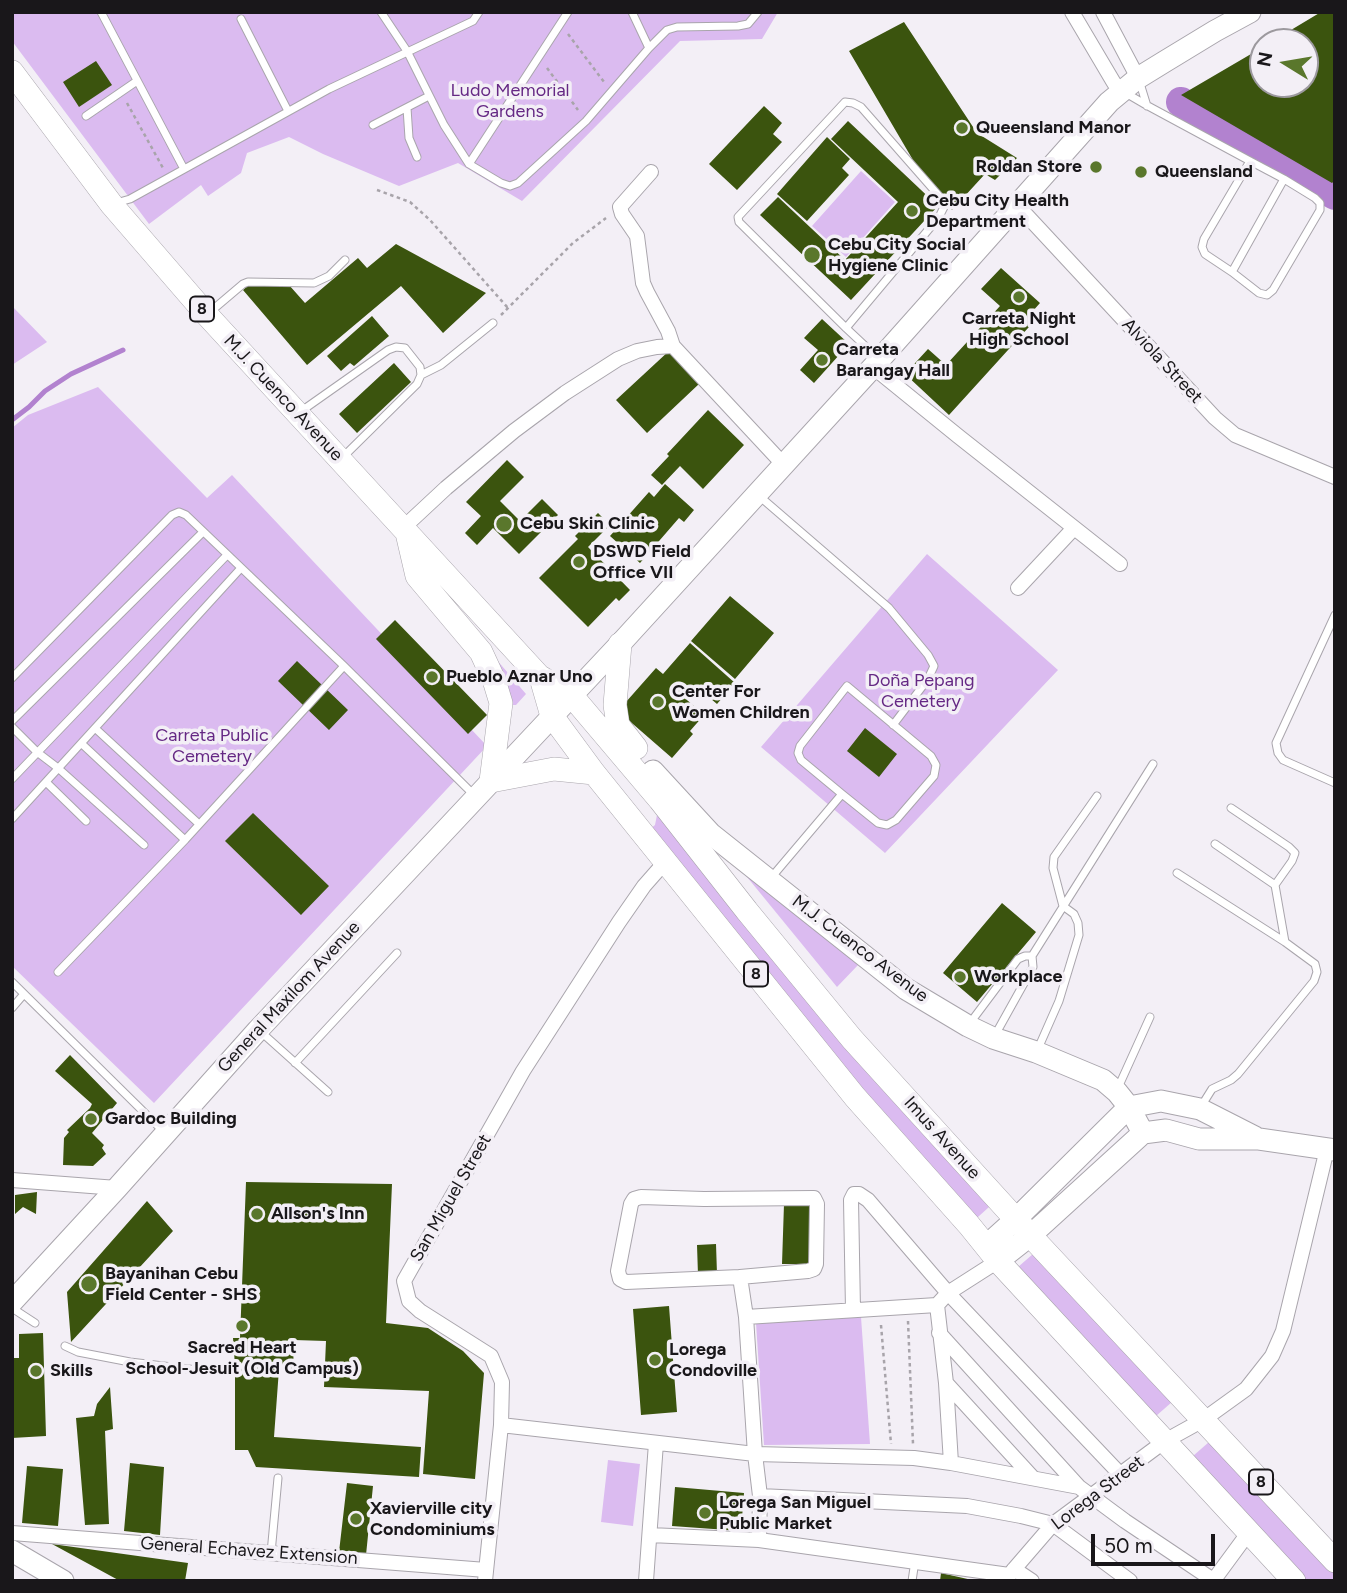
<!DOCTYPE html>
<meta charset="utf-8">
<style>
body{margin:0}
#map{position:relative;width:1347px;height:1593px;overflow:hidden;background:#f3eff6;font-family:Figtree,sans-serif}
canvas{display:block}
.frame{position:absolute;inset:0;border:14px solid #19171a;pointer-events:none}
.north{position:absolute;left:1249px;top:28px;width:70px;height:70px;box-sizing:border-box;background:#f3eff6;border:2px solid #9c999e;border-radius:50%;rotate:281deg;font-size:19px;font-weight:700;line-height:28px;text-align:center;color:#19171a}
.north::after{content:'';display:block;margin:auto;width:24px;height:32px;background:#5a772c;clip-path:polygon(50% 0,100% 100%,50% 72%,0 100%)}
.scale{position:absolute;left:1091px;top:1534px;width:124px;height:32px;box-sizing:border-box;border:4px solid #19171a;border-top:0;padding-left:9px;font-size:21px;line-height:24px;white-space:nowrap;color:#19171a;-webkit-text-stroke:5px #f3eff6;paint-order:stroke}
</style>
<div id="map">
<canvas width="1347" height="1593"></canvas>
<div class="frame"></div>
<div class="north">N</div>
<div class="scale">50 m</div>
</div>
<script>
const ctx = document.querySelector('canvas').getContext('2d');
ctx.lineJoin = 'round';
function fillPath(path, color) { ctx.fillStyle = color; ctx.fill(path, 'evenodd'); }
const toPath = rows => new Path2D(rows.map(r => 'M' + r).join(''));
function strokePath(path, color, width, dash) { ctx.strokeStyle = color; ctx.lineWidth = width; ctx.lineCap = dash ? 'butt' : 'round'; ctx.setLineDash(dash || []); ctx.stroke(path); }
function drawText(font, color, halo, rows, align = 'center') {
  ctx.font = font + ' Figtree,sans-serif'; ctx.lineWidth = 7; ctx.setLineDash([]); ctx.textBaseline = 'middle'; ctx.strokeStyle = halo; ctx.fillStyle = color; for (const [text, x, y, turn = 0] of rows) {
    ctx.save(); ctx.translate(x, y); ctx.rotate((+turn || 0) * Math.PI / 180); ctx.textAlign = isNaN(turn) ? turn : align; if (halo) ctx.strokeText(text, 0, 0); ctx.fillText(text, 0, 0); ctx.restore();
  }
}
fillPath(toPath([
 [12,12,778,12,762,39,680,41,522,201,458,163,399,186,323,154,289,137,247,153,241,173,208,196,201,185,149,224,12,41],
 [861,171,895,202,846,257,812,226],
 [12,306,47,342,12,365],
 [98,387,207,498,232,475,487,746,154,1103,12,966,12,428,28,415],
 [927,554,1058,670,885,853,761,747],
 [496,659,526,694,516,705,512,705],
 [660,800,998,1199,969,1225,644,834,655,825],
 [716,839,859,964,837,987],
 [1041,1247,1180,1395,1148,1423,1010,1274],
 [861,1317,870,1444,764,1445,756,1323],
 [1217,1435,1335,1561,1335,1581,1295,1581,1185,1463],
 [608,1460,640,1464,633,1526,601,1522]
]), '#dbbbf0');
strokePath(toPath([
 [12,420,29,407,45,391,71,374,123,350]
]), '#b282cf', 5);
strokePath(toPath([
 [1181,102,1206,122,1335,195]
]), '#b282cf', 30);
fillPath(toPath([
 [1321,12,1335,12,1335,180,1332,183,1181,95,1263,47,1263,84,1305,84,1305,42,1271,42],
 [904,22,977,133,1017,158,995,180,985,174,952,210,920,172,849,51],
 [96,61,112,85,79,107,63,82],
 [764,106,782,123,773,134,782,142,737,190,709,164],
 [848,121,938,206,851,300,760,215,778,197,845,260,898,202,831,139],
 [827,137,850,159,842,168,849,175,807,221,777,194],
 [396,244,486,293,443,333,401,286,307,365,243,290,251,283,289,285,305,303,358,258,367,268],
 [1001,268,1040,303,1032,312,1038,317,949,415,905,374,928,349,946,365,1000,306,981,289],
 [372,316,389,336,354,366,350,363,341,371,327,356],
 [822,319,849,344,814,383,800,370,818,350,804,338],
 [670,350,700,383,647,433,616,400],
 [394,363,411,382,357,433,339,414],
 [708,410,744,445,703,489,680,466,662,485,651,475,669,456,667,454],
 [507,460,524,477,500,501,520,521,542,499,558,515,519,554,493,528,477,545,465,533,481,516,466,502],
 [665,484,694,510,684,522,679,518,640,563,610,536,649,492,654,497],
 [598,513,610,525,588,547,630,590,619,601,616,598,588,627,539,578,578,539,575,536],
 [730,596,774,633,735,679,691,641],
 [395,620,487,715,468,734,376,639],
 [690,643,735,683,717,704,698,688,687,700,704,715,690,731,693,734,672,758,618,711,656,668,663,674],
 [297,661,348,710,329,730,278,681],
 [865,728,897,754,879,777,847,751],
 [253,813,329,886,301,915,225,841],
 [1002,903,1036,932,977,1002,943,973],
 [70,1055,117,1103,92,1133,104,1145,102,1148,106,1154,93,1166,63,1165,64,1138,69,1132,67,1130,90,1108,92,1104,55,1071],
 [246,1182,392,1184,386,1323,428,1328,463,1351,484,1373,475,1479,423,1474,429,1391,324,1387,326,1341,294,1340,293,1371,279,1369,274,1437,421,1447,419,1477,256,1467,248,1450,235,1450,235,1366,233,1338,240,1338],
 [37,1192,36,1214,23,1207,15,1214,15,1195],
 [147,1201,173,1231,71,1342,67,1292],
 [784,1204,811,1205,810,1264,782,1264],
 [716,1244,717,1274,698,1275,697,1245],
 [669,1306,677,1412,641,1415,633,1309],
 [43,1333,46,1436,12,1438,12,1358,19,1358,19,1334],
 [110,1387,113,1429,105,1431,109,1524,85,1525,76,1418,94,1416,97,1404],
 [130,1463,164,1467,160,1535,124,1531],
 [27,1466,63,1469,58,1526,22,1523],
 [347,1483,373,1486,366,1555,339,1552],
 [675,1487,744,1493,741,1531,672,1526],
 [52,1544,188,1563,185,1581,120,1581],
 [941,1573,972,1580,972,1581,940,1581]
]), '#3b540e');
const lane = toPath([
 [101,12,184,169],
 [381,12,407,51,444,125,469,164,501,183,510,186,518,183,586,121,649,48,667,30,677,27,738,26,748,24,758,12],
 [632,12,649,48],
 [241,19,288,111],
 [1139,80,1147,106],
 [1124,92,1148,106,1250,161,1284,179,1315,198,1320,203,1320,210,1273,290,1267,295,1259,293,1232,272,1205,254,1202,247,1204,239,1250,161],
 [407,108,409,138,417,157],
 [86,116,137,81],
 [373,125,429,96],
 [469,164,568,12],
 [116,203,130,199,329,89,473,21,479,12],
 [1232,272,1284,179],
 [210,312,243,284,248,282,314,283,329,276,345,260],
 [846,328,939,217,944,207,940,197,861,107,853,103,845,102,738,217,739,222,846,328,878,358],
 [421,375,441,365,493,323],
 [300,412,388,350,396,347,405,348,420,367,421,375,417,384,343,457],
 [758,495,889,608,928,655,934,666,928,679,893,725],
 [1335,615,1276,743,1278,753,1283,760,1335,783],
 [12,678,172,515,179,512,186,515,344,666,475,796],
 [847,686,931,756,936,765,934,776,896,820,887,825,878,823,842,794,801,760,798,753,800,746,847,686],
 [12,721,203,532],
 [12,727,37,752,58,768,144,845],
 [96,729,199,824],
 [82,744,185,840],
 [12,779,227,555],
 [46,782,86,821],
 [1231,808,1289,847,1295,853,1292,861,1275,885,1285,942],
 [12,819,241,568],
 [1215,844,1275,885],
 [1177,873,1285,942,1315,964,1317,972,1314,981,1238,1074,1231,1080,1212,1089,1202,1105],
 [770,879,842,794],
 [58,972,185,840,344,666],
 [12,982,164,1132],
 [12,1008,24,994],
 [970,1023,1018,959,1025,956,1032,956],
 [261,1032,328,1092],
 [994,1037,1033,967,1032,956,1153,764],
 [1037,1051,1059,1001,1079,935,1078,923,1074,914,1063,906,1053,868,1054,857,1097,796],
 [295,1063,397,953],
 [1117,1090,1150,1017],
 [12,1308,35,1323],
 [65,1346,78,1352,130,1362,214,1372],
 [271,1553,278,1478],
 [912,1581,915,1561]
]);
const street = toPath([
 [1072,12,1114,83,1122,91],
 [1103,12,1138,78],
 [651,172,620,207,622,214,637,236,643,283,647,292,668,331,673,346,783,464],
 [1017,205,1215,418,1235,435,1335,477],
 [873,367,958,436,1120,564],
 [403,528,446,488,514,431,565,393,618,359,637,351,657,347,673,346],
 [1018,588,1074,528],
 [12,1180,117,1188],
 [641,1197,704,1199,814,1198,817,1204,816,1264,814,1269,808,1271,740,1277,626,1282,620,1279,618,1271,631,1204,634,1199,641,1197],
 [740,1277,746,1317,755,1454,760,1496,759,1540],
 [937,1305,946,1383,951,1463],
 [853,1310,851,1200,854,1194,859,1194,868,1200,948,1293,1121,1475],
 [746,1317,937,1305,948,1293,998,1261],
 [939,1333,1079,1487,1125,1521,1213,1580],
 [946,1383,1033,1478],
 [501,1425,755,1454,914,1458,951,1463,1079,1487],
 [760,1496,967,1506,1021,1516,1053,1524,1130,1581],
 [12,1533,486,1570],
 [650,1535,759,1540,1009,1575],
 [1014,1569,1032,1581],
 [485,1581,501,1425,502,1382,491,1356,420,1311,409,1301,404,1281,523,1071,619,922,644,886,666,861],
 [646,1581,656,1443],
 [1008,1581,1009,1575,1053,1524,1165,1441,1203,1420,1246,1389,1272,1356,1283,1331,1327,1149],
 [1213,1581,1249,1532]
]);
const secondary = toPath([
 [653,771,711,834,906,989,968,1026,993,1038,1036,1052,1103,1080,1117,1092,1129,1107,1143,1133],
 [986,1246,1016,1219,1129,1107,1161,1101,1200,1109,1255,1137],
 [998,1261,1031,1235,1143,1133,1166,1130,1199,1139,1259,1139,1335,1150],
 [12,1302,117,1188,258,1030,620,644,873,367,1109,102,1138,78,1164,62,1215,31,1250,12],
 [12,1551,63,1581]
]);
const primary = toPath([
 [12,72,112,205,207,315,539,676,572,696,660,800,747,911,852,1039,1041,1247,1335,1561],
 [407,533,417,576,481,652,494,680,501,703,491,781,554,769,594,773],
 [620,644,615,705,618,725,636,748],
 [541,678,552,716,594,773,855,1097,969,1225,998,1261,1294,1581]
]);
strokePath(lane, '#a9a5ac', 9);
strokePath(street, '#a9a5ac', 16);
strokePath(secondary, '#a9a5ac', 23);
strokePath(primary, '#a9a5ac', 24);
strokePath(toPath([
 [568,34,604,82],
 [547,68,578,110],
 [127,103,163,168],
 [377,190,410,202,430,220,508,308],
 [501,315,573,243,606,218],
 [908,1321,913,1444],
 [881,1325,891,1444]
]), '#a8a4aa', 2.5, [3.5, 3.5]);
strokePath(lane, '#fff', 7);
strokePath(street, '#fff', 14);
strokePath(secondary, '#fff', 21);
strokePath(primary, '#fff', 23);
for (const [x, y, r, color] of [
 [962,128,7,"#5a772c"],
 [1096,167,7,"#5a772c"],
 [1141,172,7,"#5a772c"],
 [912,211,7,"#5a772c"],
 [812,255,9,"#5a772c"],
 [1019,297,7,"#5a772c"],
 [822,360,7,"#5a772c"],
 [504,524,9,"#5a772c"],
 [579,562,7,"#5a772c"],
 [432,677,7,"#5a772c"],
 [658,702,7,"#5a772c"],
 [960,977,7,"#5a772c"],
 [91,1119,7,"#5a772c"],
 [257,1214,7,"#5a772c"],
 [89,1284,9,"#5a772c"],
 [242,1326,7,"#5a772c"],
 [655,1360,7,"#5a772c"],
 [36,1371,7,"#5a772c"],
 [705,1513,7,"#5a772c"],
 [356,1519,7,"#5a772c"]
]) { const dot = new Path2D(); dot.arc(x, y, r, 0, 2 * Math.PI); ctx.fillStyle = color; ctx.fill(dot); strokePath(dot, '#f3eff6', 2.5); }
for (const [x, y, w] of [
 [202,309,24],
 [756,974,24],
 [1261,1482,24]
]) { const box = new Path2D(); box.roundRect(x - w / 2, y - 12.5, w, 25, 5); ctx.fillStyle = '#f3eff6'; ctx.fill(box); strokePath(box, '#19171a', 2); }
drawText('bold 16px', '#19171a', null, [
 ["8",202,309],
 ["8",756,974],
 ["8",1261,1482]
]);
drawText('18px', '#652884', '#f3eff6', [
 ["Ludo Memorial",510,91],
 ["Gardens",510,112],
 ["Doña Pepang",921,681],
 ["Cemetery",921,702],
 ["Carreta Public",212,736],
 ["Cemetery",212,757]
]);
drawText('bold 18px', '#19171a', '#f3eff6', [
 ["Queensland Manor",976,128],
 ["Roldan Store",1082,167,"right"],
 ["Queensland",1155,172],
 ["Cebu City Health",926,201],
 ["Department",926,222],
 ["Cebu City Social",828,245],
 ["Hygiene Clinic",828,266],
 ["Carreta Night",1019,319,"center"],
 ["High School",1019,340,"center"],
 ["Carreta",836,350],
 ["Barangay Hall",836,371],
 ["Cebu Skin Clinic",520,524],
 ["DSWD Field",593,552],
 ["Office VII",593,573],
 ["Pueblo Aznar Uno",446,677],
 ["Center For",672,692],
 ["Women Children",672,713],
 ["Workplace",974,977],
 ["Gardoc Building",105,1119],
 ["Allson's Inn",271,1214],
 ["Bayanihan Cebu",105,1274],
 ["Field Center - SHS",105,1295],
 ["Sacred Heart",242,1348,"center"],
 ["School-Jesuit (Old Campus)",242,1369,"center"],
 ["Lorega",669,1350],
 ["Condoville",669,1371],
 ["Skills",50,1371],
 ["Lorega San Miguel",719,1503],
 ["Public Market",719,1524],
 ["Xavierville city",370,1509],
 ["Condominiums",370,1530]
], 'left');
drawText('18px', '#19171a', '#f3eff6', [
 ["Alviola Street",1162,361,47],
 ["M.J. Cuenco Avenue",283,398,47],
 ["M.J. Cuenco Avenue",860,949,37],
 ["General Maxilom Avenue",289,997,-47],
 ["Imus Avenue",942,1138,48],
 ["San Miguel Street",451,1198,-60],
 ["Lorega Street",1098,1493,-37],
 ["General Echavez Extension",249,1551,4]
]);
</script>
